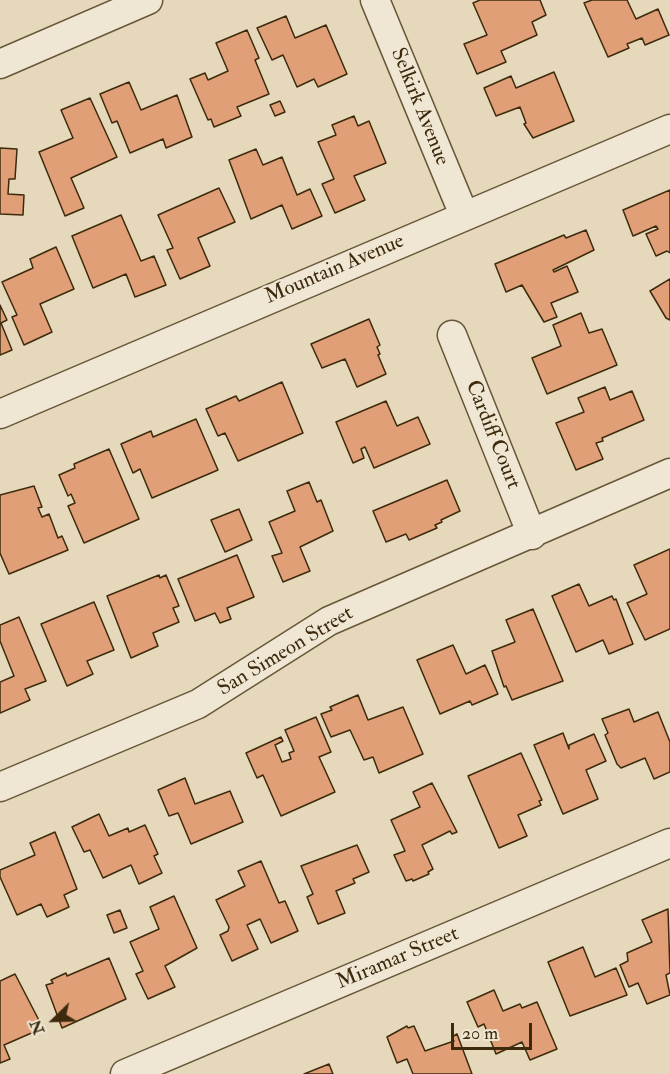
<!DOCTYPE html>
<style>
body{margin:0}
#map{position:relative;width:670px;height:1074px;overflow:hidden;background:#e6d9bb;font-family:"IM FELL Double Pica",serif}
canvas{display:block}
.north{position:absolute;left:24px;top:990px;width:60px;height:60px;-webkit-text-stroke:4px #efe6d3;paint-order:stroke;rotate:247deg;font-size:16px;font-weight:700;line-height:24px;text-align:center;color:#3d2a0d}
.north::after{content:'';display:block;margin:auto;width:21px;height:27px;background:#3d2a0d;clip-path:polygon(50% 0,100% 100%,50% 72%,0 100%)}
.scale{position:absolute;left:451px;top:1023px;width:81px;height:27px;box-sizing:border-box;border:3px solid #3d2a0d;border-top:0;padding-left:8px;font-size:18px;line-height:21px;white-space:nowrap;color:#3d2a0d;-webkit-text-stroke:4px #efe6d3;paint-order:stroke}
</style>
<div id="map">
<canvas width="670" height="1074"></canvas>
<div class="north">N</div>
<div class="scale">20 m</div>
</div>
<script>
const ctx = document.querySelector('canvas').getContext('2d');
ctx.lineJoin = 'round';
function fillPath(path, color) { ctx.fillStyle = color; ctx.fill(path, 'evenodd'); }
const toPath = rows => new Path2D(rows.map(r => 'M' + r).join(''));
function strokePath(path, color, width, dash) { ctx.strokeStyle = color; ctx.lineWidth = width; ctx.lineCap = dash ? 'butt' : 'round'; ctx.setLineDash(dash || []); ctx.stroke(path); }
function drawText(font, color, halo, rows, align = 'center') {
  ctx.font = font + ' "IM FELL Double Pica",serif'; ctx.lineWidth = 4.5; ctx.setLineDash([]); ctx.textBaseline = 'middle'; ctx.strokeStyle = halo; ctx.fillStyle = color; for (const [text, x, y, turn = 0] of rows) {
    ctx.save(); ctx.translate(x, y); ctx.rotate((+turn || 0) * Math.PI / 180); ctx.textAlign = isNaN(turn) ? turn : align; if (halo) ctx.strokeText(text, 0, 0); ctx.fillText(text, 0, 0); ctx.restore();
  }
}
const building = toPath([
 [480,0,540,0,546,15,532,22,537,35,501,51,506,62,477,74,464,44,487,35,473,3,480,0],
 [592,0,627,0,636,19,658,9,669,35,645,45,642,38,627,44,629,48,608,57,584,3,592,0],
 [286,16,295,38,326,25,347,74,318,87,314,79,297,87,283,55,272,60,257,28,286,16],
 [247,30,259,58,255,60,269,94,237,107,241,116,214,127,211,119,208,120,190,79,205,73,208,80,228,71,216,43,247,30],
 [554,72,574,121,533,138,524,124,526,123,520,107,496,116,484,88,511,76,516,88,554,72],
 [129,82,141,110,177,95,192,137,166,148,163,139,130,153,117,121,112,123,100,94,129,82],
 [90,98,117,157,71,178,84,208,65,216,39,152,73,138,61,110,90,98],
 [280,101,285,112,275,116,270,105,280,101],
 [354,116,358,126,369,121,386,163,354,176,365,200,335,213,322,184,334,179,318,142,336,135,332,125,354,116],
 [0,148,17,149,15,179,9,179,8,194,24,195,23,215,0,214,0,148],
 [256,149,263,165,282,157,297,195,310,189,322,216,292,229,282,205,251,219,229,160,256,149],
 [219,188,235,222,198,238,210,266,180,279,167,250,173,248,158,215,219,188],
 [670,190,670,253,667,251,656,256,646,234,658,229,656,226,633,236,623,210,670,190],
 [121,215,141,261,154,256,166,285,135,297,126,274,93,288,72,236,121,215],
 [586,230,594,250,553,270,554,272,567,266,578,292,551,303,557,317,544,322,522,285,506,292,495,264,564,235,566,238,586,230],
 [56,247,74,289,40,304,52,332,24,345,12,317,17,315,2,282,33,268,30,259,56,247],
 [670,279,670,320,666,318,650,291,670,279],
 [0,305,7,320,1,323,12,350,0,355,0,305],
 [581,313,589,333,602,329,617,365,547,394,532,358,561,346,553,325,581,313],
 [369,319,380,345,377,347,380,354,378,355,386,374,357,387,345,359,322,368,311,344,369,319],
 [282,382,303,433,238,461,225,433,218,436,206,409,236,396,239,401,282,382],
 [605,387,610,400,632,391,644,420,602,438,603,441,596,443,603,459,576,470,556,423,584,412,578,398,605,387],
 [386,401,397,426,418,417,430,444,374,468,365,447,361,449,364,458,353,463,336,422,386,401],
 [196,419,218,470,152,498,140,469,133,473,121,444,151,431,153,437,196,419],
 [109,449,139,519,84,543,68,506,75,503,71,494,68,496,59,475,75,468,74,464,109,449],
 [447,480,460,511,441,520,442,522,435,525,437,528,409,540,406,534,386,542,373,511,447,480],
 [309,482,317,502,321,500,333,531,300,547,310,571,283,582,272,556,282,553,269,522,295,511,287,491,309,482],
 [34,486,42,507,38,508,42,517,49,514,58,538,62,536,68,550,9,574,0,553,0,495,34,486],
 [239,509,252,540,225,552,211,520,239,509],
 [670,549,670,629,645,640,627,603,647,594,634,565,670,549],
 [237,555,254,597,227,608,231,619,220,623,215,613,195,621,178,579,237,555],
 [159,575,160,578,166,575,179,606,173,608,179,622,153,633,158,646,131,658,107,596,159,575],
 [579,584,589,606,612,596,614,600,616,599,633,644,609,654,603,640,576,652,552,596,579,584],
 [94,602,114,650,87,661,93,674,67,686,41,624,94,602],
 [533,609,563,681,512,700,506,686,504,687,492,651,515,642,506,620,533,609],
 [19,617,46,681,25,689,30,700,0,713,0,682,14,676,0,641,0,625,19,617],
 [453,645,466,674,485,665,498,694,472,705,470,701,440,714,417,660,453,645],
 [358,695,368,720,403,707,423,754,379,773,373,757,364,760,350,730,331,737,321,714,332,710,330,707,358,695],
 [629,709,634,722,658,712,670,742,670,772,654,779,645,758,621,768,617,764,605,735,608,733,602,719,629,709],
 [316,717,331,752,319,757,335,792,281,816,263,775,257,778,246,753,281,737,283,741,275,745,282,762,291,759,289,753,294,751,285,730,316,717],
 [563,733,569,749,569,745,594,734,606,761,586,770,598,799,563,814,534,745,563,733],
 [521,753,542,800,539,801,541,805,518,815,527,836,499,848,468,776,521,753],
 [185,778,195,804,230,791,243,822,191,844,178,813,169,816,158,790,185,778],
 [432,783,457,832,452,834,450,831,422,845,433,869,428,872,429,874,413,881,412,879,406,881,394,855,405,851,391,820,420,807,413,792,432,783],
 [99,814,109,836,128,828,129,832,145,825,158,854,154,856,162,873,139,884,131,865,103,878,90,850,84,852,72,827,99,814],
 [55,832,77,889,64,895,69,907,47,917,41,904,17,915,0,877,0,870,35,855,30,843,55,832],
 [357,845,369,872,353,879,355,883,336,891,345,913,318,924,307,897,313,894,301,866,357,845],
 [261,861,279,903,285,901,298,931,271,943,260,919,247,925,258,949,232,961,220,935,228,931,229,927,216,900,245,886,238,871,261,861],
 [174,896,197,948,165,966,175,987,148,999,136,974,143,971,130,942,159,929,150,907,174,896],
 [668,909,670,973,666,975,670,995,647,1004,638,983,629,987,620,965,628,961,627,953,652,942,642,920,668,909],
 [120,910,127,928,114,933,107,915,120,910],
 [583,947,595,977,616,968,627,995,570,1016,548,962,583,947],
 [109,958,126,999,62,1028,46,985,53,983,51,980,66,973,67,976,109,958],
 [15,974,43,1028,4,1045,10,1059,0,1063,0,981,15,974],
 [494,990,503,1011,520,1004,522,1008,537,1002,557,1049,530,1060,522,1042,496,1054,484,1024,478,1027,467,1002,494,990],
 [407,1026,408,1028,414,1026,425,1051,454,1041,452,1037,457,1034,472,1074,413,1074,407,1059,397,1063,387,1037,407,1026],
 [329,1064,333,1074,304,1074,329,1064]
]);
fillPath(building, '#e09f76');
strokePath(building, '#3d2a0d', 1.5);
const minor = toPath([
 [375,0,464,215],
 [0,64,148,0],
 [452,335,532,535],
 [0,414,670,129],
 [0,787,198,704,329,621,670,473],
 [125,1074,670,843]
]);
strokePath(minor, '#675638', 31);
strokePath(minor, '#efe6d3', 28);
drawText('21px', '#3d2a0d', '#efe6d3', [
 ["Selkirk Avenue",419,107,68],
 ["Mountain Avenue",335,270,-23],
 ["Cardiff Court",492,435,68],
 ["San Simeon Street",286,652,-31],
 ["Miramar Street",398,959,-23]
]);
</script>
